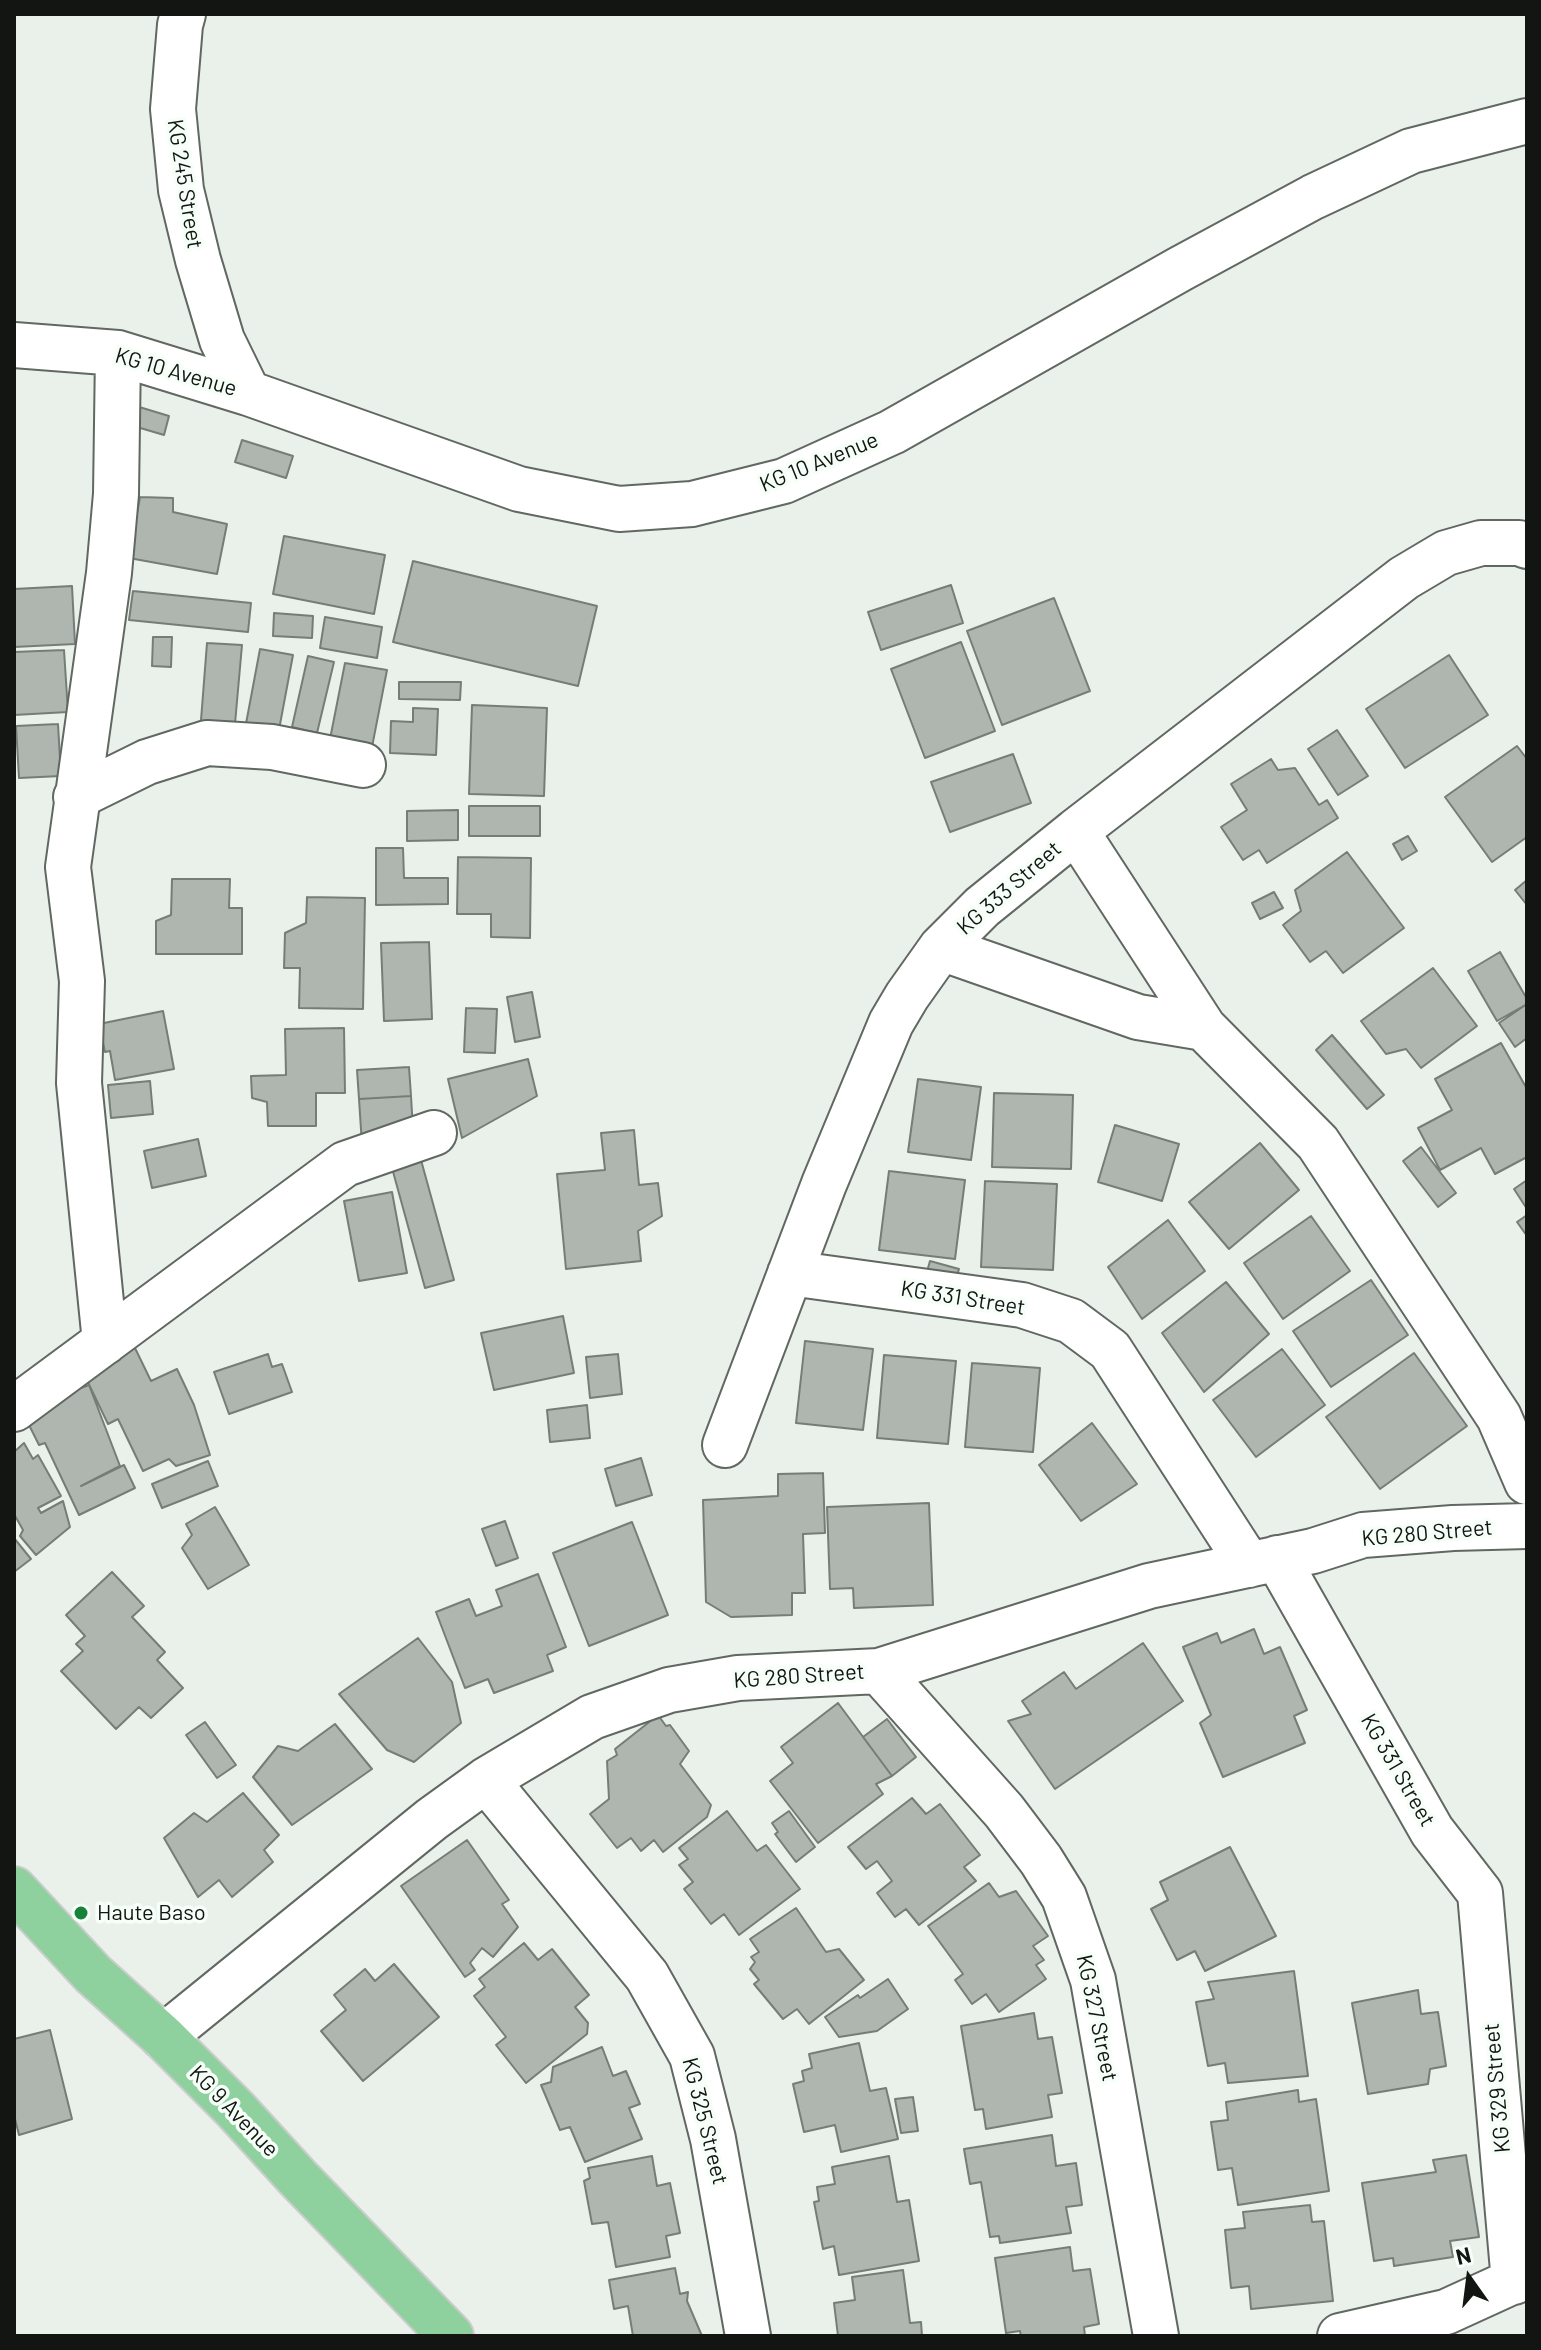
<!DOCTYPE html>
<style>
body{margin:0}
#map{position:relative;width:1541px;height:2350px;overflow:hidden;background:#e9f1ea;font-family:Barlow,sans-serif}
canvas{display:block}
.frame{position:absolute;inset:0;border:16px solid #121512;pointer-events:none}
.north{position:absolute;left:1429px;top:2238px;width:80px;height:80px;-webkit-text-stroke:6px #f6fff7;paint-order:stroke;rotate:346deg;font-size:22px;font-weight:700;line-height:32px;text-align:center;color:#121512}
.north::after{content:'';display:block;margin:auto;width:28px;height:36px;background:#121512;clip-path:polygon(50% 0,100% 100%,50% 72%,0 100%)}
</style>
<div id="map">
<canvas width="1541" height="2350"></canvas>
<div class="frame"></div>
<div class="north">N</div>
</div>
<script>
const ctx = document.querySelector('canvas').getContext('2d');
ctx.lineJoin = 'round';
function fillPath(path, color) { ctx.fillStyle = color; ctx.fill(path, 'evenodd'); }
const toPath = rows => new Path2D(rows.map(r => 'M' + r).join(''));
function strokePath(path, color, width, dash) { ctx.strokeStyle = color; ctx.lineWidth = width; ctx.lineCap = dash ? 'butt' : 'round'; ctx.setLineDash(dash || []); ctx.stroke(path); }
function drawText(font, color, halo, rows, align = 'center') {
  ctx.font = font + ' Barlow,sans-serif'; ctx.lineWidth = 7; ctx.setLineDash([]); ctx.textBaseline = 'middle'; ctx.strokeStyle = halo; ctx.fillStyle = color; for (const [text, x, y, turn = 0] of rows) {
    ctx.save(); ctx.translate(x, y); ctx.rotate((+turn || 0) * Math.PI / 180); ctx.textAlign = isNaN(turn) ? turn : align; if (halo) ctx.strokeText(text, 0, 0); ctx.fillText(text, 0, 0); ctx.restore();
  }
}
const building = toPath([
 [126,403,169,416,164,435,120,422,126,403],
 [242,440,293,456,286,478,235,462,242,440],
 [140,497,173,498,173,512,227,524,217,574,129,558,140,497],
 [284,536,385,555,374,614,273,594,284,536],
 [413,561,597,606,578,686,393,642,413,561],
 [951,585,963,623,881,650,868,612,951,585],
 [72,586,75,644,14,647,14,589,72,586],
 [133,591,251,603,248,632,129,620,133,591],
 [1054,598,1090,691,1002,725,967,631,1054,598],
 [274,613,313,616,312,638,273,636,274,613],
 [325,617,382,627,377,658,320,648,325,617],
 [153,637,172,637,171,667,152,666,153,637],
 [961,642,995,731,925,758,891,669,961,642],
 [207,643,242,645,234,735,200,733,207,643],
 [260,649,293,655,278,735,245,729,260,649],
 [64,650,68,712,14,715,14,652,64,650],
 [1449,655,1488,715,1405,768,1366,709,1449,655],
 [308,656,334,662,317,733,292,727,308,656],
 [345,663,387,670,372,747,330,739,345,663],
 [399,682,461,682,460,700,399,699,399,682],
 [472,705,547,708,544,796,469,794,472,705],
 [413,708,438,709,436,755,390,753,391,721,413,722,413,708],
 [58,724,61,776,19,778,16,726,58,724],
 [1337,730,1368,776,1338,795,1308,749,1337,730],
 [1517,746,1527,759,1527,837,1492,862,1445,797,1517,746],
 [1013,754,1031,803,950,832,931,782,1013,754],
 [1271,759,1278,770,1295,768,1319,805,1327,800,1338,818,1267,863,1259,850,1243,860,1221,827,1247,810,1231,784,1271,759],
 [469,806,540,806,540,836,469,836,469,806],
 [458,810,458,840,407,841,407,811,458,810],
 [1408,836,1417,851,1402,860,1393,844,1408,836],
 [376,848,403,848,404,878,448,878,448,904,376,905,376,848],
 [1347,852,1404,928,1343,973,1326,951,1310,962,1283,925,1301,911,1295,890,1347,852],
 [458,857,531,858,530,938,491,937,491,914,457,914,458,857],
 [172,879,230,879,229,908,242,908,242,954,156,954,156,921,171,915,172,879],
 [1527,880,1527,905,1515,890,1527,880],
 [1274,892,1283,908,1260,919,1252,903,1274,892],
 [307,897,365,898,363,1009,299,1008,300,968,284,968,285,933,306,923,307,897],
 [429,942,432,1019,384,1021,381,943,429,942],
 [1500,952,1527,999,1527,1004,1497,1021,1468,971,1500,952],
 [1433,968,1477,1026,1421,1068,1406,1049,1386,1054,1361,1021,1433,968],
 [532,992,540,1037,515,1042,507,997,532,992],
 [1527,1004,1527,1038,1515,1047,1499,1023,1527,1004],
 [466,1008,497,1009,495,1053,464,1052,466,1008],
 [163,1011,174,1069,115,1080,110,1051,105,1052,99,1024,163,1011],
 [344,1028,345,1093,316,1093,316,1126,268,1126,267,1102,252,1098,251,1076,286,1075,285,1029,344,1028],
 [1332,1035,1384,1095,1367,1109,1316,1050,1332,1035],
 [1501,1043,1527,1089,1527,1157,1495,1174,1481,1148,1440,1170,1418,1128,1452,1110,1435,1079,1501,1043],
 [528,1059,537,1096,462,1138,448,1079,528,1059],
 [409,1067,411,1096,359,1099,357,1070,409,1067],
 [918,1079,981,1087,971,1160,908,1152,918,1079],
 [150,1081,153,1114,111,1118,108,1085,150,1081],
 [994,1093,1073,1095,1071,1169,992,1167,994,1093],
 [411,1096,413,1130,362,1145,359,1099,411,1096],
 [1115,1125,1179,1144,1162,1201,1098,1182,1115,1125],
 [634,1130,639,1185,658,1183,662,1216,638,1231,641,1261,566,1269,557,1174,605,1170,601,1133,634,1130],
 [198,1139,206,1176,152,1188,144,1151,198,1139],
 [1260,1143,1299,1190,1229,1249,1189,1202,1260,1143],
 [1421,1147,1456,1193,1438,1207,1403,1161,1421,1147],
 [421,1160,454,1280,425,1288,392,1168,421,1160],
 [889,1171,965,1180,955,1259,879,1250,889,1171],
 [1527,1180,1527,1209,1514,1189,1527,1180],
 [985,1181,1057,1184,1053,1270,981,1267,985,1181],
 [392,1192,407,1273,359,1281,344,1201,392,1192],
 [1527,1215,1527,1236,1517,1222,1527,1215],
 [1311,1216,1350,1271,1283,1319,1244,1263,1311,1216],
 [1168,1220,1205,1271,1142,1319,1108,1267,1168,1220],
 [930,1261,959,1269,953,1289,924,1282,930,1261],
 [1371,1280,1408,1335,1331,1387,1293,1331,1371,1280],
 [1226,1282,1269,1334,1204,1392,1162,1333,1226,1282],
 [563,1316,574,1373,494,1390,481,1333,563,1316],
 [805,1341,873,1349,863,1430,796,1423,805,1341],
 [135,1348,151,1381,177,1369,194,1405,210,1455,176,1466,169,1459,143,1471,118,1419,108,1424,83,1372,135,1348],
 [1282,1349,1325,1405,1256,1457,1213,1400,1282,1349],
 [1414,1353,1467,1426,1380,1489,1326,1417,1414,1353],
 [268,1354,272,1367,282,1364,292,1392,229,1414,214,1372,268,1354],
 [618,1354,622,1394,590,1398,586,1357,618,1354],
 [884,1355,956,1361,948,1444,877,1438,884,1355],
 [972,1363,1040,1368,1033,1452,965,1447,972,1363],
 [89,1385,120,1466,81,1486,124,1465,135,1488,79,1515,45,1443,39,1445,26,1419,33,1406,89,1385],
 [587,1405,590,1438,550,1442,547,1410,587,1405],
 [1092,1423,1137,1484,1081,1521,1039,1465,1092,1423],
 [24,1443,33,1459,38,1455,61,1496,38,1508,41,1513,63,1501,70,1527,36,1555,20,1536,23,1530,14,1514,14,1452,24,1443],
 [641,1458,652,1495,616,1506,605,1469,641,1458],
 [208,1461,218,1486,162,1508,152,1484,208,1461],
 [823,1473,825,1533,803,1534,805,1593,792,1593,792,1615,731,1617,706,1602,703,1500,778,1496,778,1474,823,1473],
 [929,1503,933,1605,854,1608,853,1588,830,1589,827,1507,929,1503],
 [215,1507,249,1565,208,1589,182,1548,192,1535,186,1524,215,1507],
 [505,1521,518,1558,496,1566,482,1529,505,1521],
 [632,1522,668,1615,589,1646,553,1553,632,1522],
 [14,1538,31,1559,14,1572,14,1538],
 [112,1572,144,1606,132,1617,165,1652,157,1660,183,1688,151,1718,139,1707,116,1729,61,1671,83,1651,76,1644,85,1636,66,1615,112,1572],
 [538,1574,566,1647,547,1655,553,1671,494,1693,488,1679,465,1688,436,1612,469,1599,476,1616,502,1606,496,1590,538,1574],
 [1254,1629,1264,1654,1280,1647,1307,1710,1294,1716,1305,1743,1223,1777,1200,1723,1211,1715,1183,1647,1217,1633,1221,1643,1254,1629],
 [418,1638,452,1682,461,1723,414,1762,387,1750,339,1694,418,1638],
 [1143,1643,1183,1701,1055,1789,1008,1721,1031,1714,1022,1701,1064,1672,1076,1689,1143,1643],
 [838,1703,892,1776,876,1784,883,1794,818,1843,770,1781,793,1763,781,1747,838,1703],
 [658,1715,666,1726,670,1725,689,1751,680,1764,711,1805,707,1817,663,1852,654,1840,641,1851,631,1838,617,1848,590,1814,609,1799,607,1761,617,1755,615,1749,658,1715],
 [887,1719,916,1757,892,1776,863,1737,887,1719],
 [205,1722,236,1765,217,1778,186,1735,205,1722],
 [335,1724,372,1769,292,1825,253,1777,278,1746,298,1751,335,1724],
 [243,1793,279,1835,264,1850,273,1862,232,1897,219,1880,198,1897,164,1838,194,1813,207,1822,243,1793],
 [912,1798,926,1814,940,1804,980,1855,964,1867,976,1881,919,1925,906,1909,895,1917,877,1893,892,1881,877,1861,866,1869,848,1847,912,1798],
 [727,1811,757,1851,766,1845,800,1889,739,1935,724,1914,711,1924,684,1889,693,1882,679,1865,688,1859,679,1848,727,1811],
 [789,1811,815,1847,796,1862,775,1834,778,1832,772,1823,789,1811],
 [467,1840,509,1900,502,1904,518,1927,493,1957,482,1948,470,1963,475,1970,465,1977,401,1886,467,1840],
 [1230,1847,1276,1936,1205,1971,1195,1951,1177,1960,1151,1909,1168,1900,1160,1882,1230,1847],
 [989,1883,999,1897,1016,1891,1048,1936,1033,1946,1044,1960,1036,1965,1046,1979,999,2012,986,1994,972,2004,955,1980,963,1974,928,1926,989,1883],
 [796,1908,826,1952,839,1949,864,1980,809,2024,797,2009,783,2019,754,1984,759,1980,750,1969,755,1962,751,1957,759,1952,750,1939,796,1908],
 [524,1943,538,1960,552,1949,589,1995,575,2007,588,2023,587,2034,526,2083,496,2045,506,2037,474,1996,485,1987,479,1979,524,1943],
 [394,1964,439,2017,363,2081,321,2031,346,2010,334,1995,365,1969,375,1981,394,1964],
 [1294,1971,1308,2076,1228,2083,1225,2063,1208,2066,1196,2002,1214,1999,1208,1982,1294,1971],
 [888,1979,908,2009,877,2031,839,2037,825,2017,858,1995,860,1998,888,1979],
 [1418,1990,1421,2014,1438,2012,1446,2066,1430,2069,1428,2084,1368,2094,1352,2003,1418,1990],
 [1034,2013,1038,2039,1052,2037,1062,2093,1048,2095,1052,2117,986,2129,983,2109,975,2110,961,2026,1034,2013],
 [50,2030,72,2119,19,2135,14,2115,14,2039,50,2030],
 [859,2043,870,2091,886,2088,898,2139,841,2152,835,2125,804,2132,793,2084,804,2081,802,2071,812,2068,809,2054,859,2043],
 [602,2047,613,2076,626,2071,640,2104,629,2108,642,2139,585,2162,570,2127,560,2130,541,2085,551,2082,553,2067,602,2047],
 [1298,2090,1299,2102,1316,2099,1329,2191,1238,2205,1232,2168,1218,2170,1211,2122,1228,2120,1226,2102,1298,2090],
 [913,2097,918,2131,901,2133,895,2099,913,2097],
 [1052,2135,1056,2166,1076,2163,1082,2205,1066,2207,1071,2233,1000,2243,999,2236,990,2237,981,2182,970,2184,964,2149,1052,2135],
 [1466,2155,1479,2237,1450,2241,1453,2257,1394,2266,1393,2258,1374,2261,1362,2183,1436,2172,1433,2160,1466,2155],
 [652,2156,657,2186,670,2183,680,2233,666,2236,670,2257,616,2267,608,2222,592,2224,584,2181,590,2178,588,2168,652,2156],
 [889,2156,897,2202,909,2200,919,2261,839,2275,834,2246,823,2249,814,2202,819,2201,817,2187,835,2184,832,2167,889,2156],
 [1310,2205,1312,2222,1324,2221,1333,2301,1251,2309,1249,2286,1231,2288,1225,2230,1245,2228,1243,2212,1310,2205],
 [1070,2247,1073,2271,1090,2269,1099,2324,1084,2327,1085,2336,1021,2336,1020,2331,1006,2333,995,2258,1070,2247],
 [675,2268,680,2294,688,2292,687,2301,702,2336,633,2336,628,2306,614,2309,609,2280,675,2268],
 [903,2270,910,2323,921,2322,922,2336,838,2336,834,2303,855,2300,852,2277,903,2270]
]);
fillPath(building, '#afb6af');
strokePath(building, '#757d76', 2);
const minor = toPath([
 [183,14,180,25,173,109,181,190,198,260,222,340,248,393],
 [14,345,118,353,248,393,519,489,619,509,692,504,784,481,892,432,1180,269,1313,197,1411,151,1527,121],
 [76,797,147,762,207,743,272,747,363,765],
 [1076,831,1204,1028,1318,1143,1499,1417,1527,1482],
 [941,948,1138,1017,1204,1028],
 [790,1273,1022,1305,1071,1321,1110,1350,1249,1565],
 [105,1342,79,1083,82,981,68,867,109,573,116,494,118,353],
 [14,1409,345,1164,434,1133],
 [725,1445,824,1184,891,1023,907,996,941,948,982,907,1076,831,1404,578,1446,553,1481,543,1519,543,1527,546],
 [1277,1558,1432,1831,1480,1893,1514,2282],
 [879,1671,1004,1811,1041,1860,1064,1897,1093,1980,1156,2336],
 [486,1780,647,1976,692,2056,713,2139,748,2336],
 [163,2037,432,1819,486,1780,592,1717,669,1690,738,1678,879,1671,1149,1586,1313,1551,1363,1535,1453,1528,1527,1526],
 [1340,2336,1446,2312,1527,2275]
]);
const major = toPath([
 [14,1889,93,1974,163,2037,235,2109,297,2177,451,2336]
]);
strokePath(minor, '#606861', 48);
strokePath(major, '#cbcccb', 48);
strokePath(minor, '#fff', 44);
strokePath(major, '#8ed09e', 44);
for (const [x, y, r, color] of [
 [81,1913,8,"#17833a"]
]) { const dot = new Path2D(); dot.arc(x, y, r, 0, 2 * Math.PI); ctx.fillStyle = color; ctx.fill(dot); strokePath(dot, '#f6fff7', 3); }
drawText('22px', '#121512', '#f6fff7', [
 ["KG 245 Street",185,184,81],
 ["KG 10 Avenue",176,372,16],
 ["KG 10 Avenue",819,462,-22],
 ["KG 333 Street",1009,888,-41],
 ["KG 331 Street",963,1298,9],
 ["KG 280 Street",1427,1533,-5],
 ["KG 280 Street",799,1676,-4],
 ["KG 331 Street",1398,1770,60],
 ["KG 327 Street",1097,2018,78],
 ["KG 329 Street",1497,2088,-95],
 ["KG 9 Avenue",234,2111,46],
 ["KG 325 Street",705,2121,76]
]);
drawText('22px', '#121512', '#f6fff7', [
 ["Haute Baso",97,1913]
], 'left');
</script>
